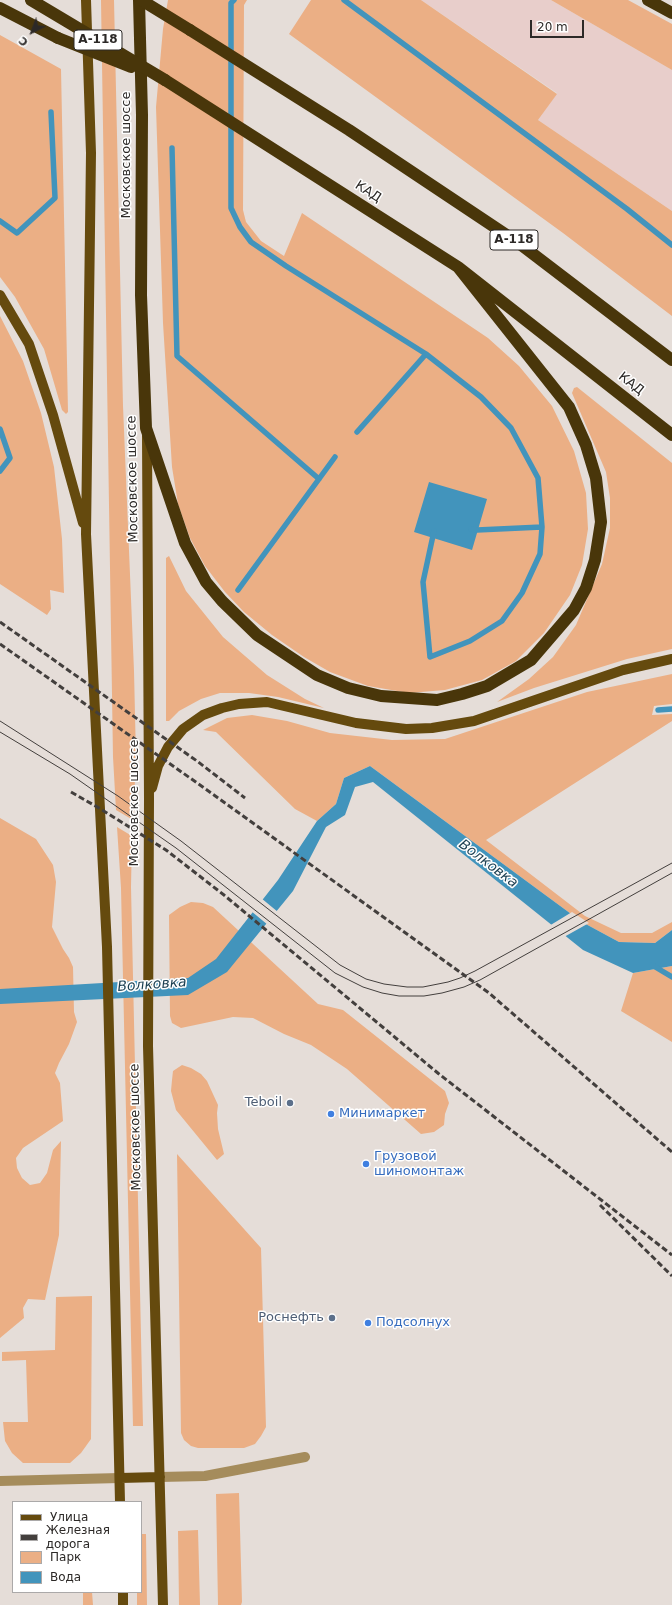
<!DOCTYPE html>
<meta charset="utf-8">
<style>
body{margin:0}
#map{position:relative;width:672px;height:1605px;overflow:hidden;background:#e5ddd8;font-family:"DejaVu Sans",sans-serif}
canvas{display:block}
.legend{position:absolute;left:12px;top:1501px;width:130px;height:92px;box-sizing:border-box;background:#fff;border:1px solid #aba9a9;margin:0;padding:5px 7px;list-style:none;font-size:12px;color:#2c2927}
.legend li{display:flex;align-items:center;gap:8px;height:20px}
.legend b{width:20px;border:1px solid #aba9a9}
.north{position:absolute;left:12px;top:12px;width:40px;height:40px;-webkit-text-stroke:3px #fff;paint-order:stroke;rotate:222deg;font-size:11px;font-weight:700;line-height:16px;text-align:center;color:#2c2927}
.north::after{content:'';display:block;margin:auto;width:14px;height:18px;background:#2c2927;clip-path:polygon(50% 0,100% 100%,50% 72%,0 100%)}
.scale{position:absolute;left:530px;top:20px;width:54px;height:18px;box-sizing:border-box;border:2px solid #2c2927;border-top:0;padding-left:5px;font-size:12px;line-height:14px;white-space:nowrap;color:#2c2927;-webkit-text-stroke:3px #fff;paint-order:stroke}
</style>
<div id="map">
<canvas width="672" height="1605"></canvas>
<ul class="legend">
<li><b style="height:5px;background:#654a0e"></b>Улица</li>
<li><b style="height:5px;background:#433f3d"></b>Железная дорога</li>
<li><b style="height:11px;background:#ebaf85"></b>Парк</li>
<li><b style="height:11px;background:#4294bc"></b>Вода</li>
</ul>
<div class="north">С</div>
<div class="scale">20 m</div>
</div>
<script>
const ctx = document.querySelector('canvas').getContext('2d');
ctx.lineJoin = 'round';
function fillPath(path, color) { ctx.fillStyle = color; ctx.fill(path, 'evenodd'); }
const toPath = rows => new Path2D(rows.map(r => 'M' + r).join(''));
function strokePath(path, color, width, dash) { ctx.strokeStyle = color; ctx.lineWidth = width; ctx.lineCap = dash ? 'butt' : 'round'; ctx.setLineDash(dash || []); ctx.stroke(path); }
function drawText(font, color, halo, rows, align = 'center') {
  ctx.font = font + ' "DejaVu Sans",sans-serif'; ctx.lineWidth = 3; ctx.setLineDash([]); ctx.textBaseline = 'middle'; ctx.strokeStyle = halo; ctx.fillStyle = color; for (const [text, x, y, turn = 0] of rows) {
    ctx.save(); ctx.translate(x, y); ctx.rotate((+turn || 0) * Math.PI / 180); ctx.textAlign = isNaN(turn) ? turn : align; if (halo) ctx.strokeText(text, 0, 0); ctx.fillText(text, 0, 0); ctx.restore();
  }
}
fillPath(toPath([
 [421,0,551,0,672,70,672,211,538,120,557,93]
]), '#e8cecb');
fillPath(toPath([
 [101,0,114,0,123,406,134,671,136,758,133,820,116,810,113,757],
 [168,0,247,0,244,5,243,210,246,222,261,241,284,256,302,213,488,338,519,366,552,406,574,451,586,493,588,529,582,565,570,595,544,633,516,661,482,680,445,690,409,693,368,686,330,672,304,657,272,635,244,612,225,592,205,566,190,538,178,504,172,467,163,323,156,107,163,29],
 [311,0,421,0,557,94,538,120,672,211,672,316,563,233,289,34],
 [551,0,628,0,672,24,672,70],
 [0,35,61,69,68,412,66,414,62,410,44,349,15,297,0,277],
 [0,316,23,361,41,413,54,467,62,539,64,593,50,590,51,609,47,615,0,584],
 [577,387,672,463,672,649,627,659,534,688,497,702,529,679,553,657,576,625,602,564,610,528,610,498,606,472,572,393,574,388],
 [169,556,186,591,223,637,267,675,305,699,324,708,278,697,249,693,220,693,201,699,179,711,169,721,166,721,166,558],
 [672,674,672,704,654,706,652,715,672,714,672,721,486,840,585,916,621,933,652,933,672,922,672,930,655,943,619,942,582,922,370,766,344,778,336,804,317,821,295,809,216,732,203,730,227,718,252,715,287,721,330,733,392,740,445,739,587,692],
 [0,818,36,839,53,865,56,882,52,927,63,949,69,958,73,967,74,1012,77,1022,69,1044,59,1063,55,1073,60,1083,63,1121,23,1148,16,1158,17,1168,22,1178,30,1185,40,1183,47,1173,53,1150,61,1141,59,1235,45,1300,28,1299,23,1308,24,1318,0,1338],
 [117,827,132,836,131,887,143,1426,133,1426,121,888],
 [191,902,203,903,213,907,318,1004,343,1010,445,1091,449,1103,445,1114,444,1125,434,1132,421,1134,347,1069,311,1045,284,1034,253,1018,233,1017,181,1028,172,1023,170,1016,169,915,180,907],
 [672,966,672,1042,621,1011,633,973],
 [182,1065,191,1068,201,1074,207,1081,218,1105,217,1113,218,1129,224,1154,217,1160,176,1110,171,1091,172,1080,173,1071],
 [177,1154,261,1248,266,1427,261,1436,255,1444,244,1448,198,1448,191,1446,184,1440,181,1433],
 [92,1296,91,1439,81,1453,70,1463,23,1463,12,1453,5,1441,3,1422,28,1422,26,1360,2,1361,2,1352,55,1350,56,1297],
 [239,1493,242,1602,241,1605,218,1605,216,1494],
 [198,1530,200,1605,179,1605,178,1531],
 [141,1534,146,1534,147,1605,137,1605,137,1592,141,1592],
 [83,1592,92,1592,93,1605,83,1605]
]), '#ebaf85');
fillPath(toPath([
 [429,482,487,499,472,550,414,532],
 [370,766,582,922,619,942,655,943,672,930,672,966,633,973,583,950,373,782,355,787,345,815,326,827,293,891,227,972,188,995,0,1004,0,989,188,978,216,959,278,880,317,821,336,804,344,778]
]), '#4294bc');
fillPath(toPath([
 [261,898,278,912,268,925,251,911],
 [572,912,589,923,564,937,549,926]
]), '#e5ddd8');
strokePath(toPath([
 [234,0,231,3,231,208,240,227,251,242,286,266,426,354,481,397,511,428,538,478,542,527,540,554,522,593,502,621,470,641,430,657,423,582,434,531],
 [344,0,627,209,672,245],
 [172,148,177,356,319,479],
 [0,221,17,233,55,198,51,112],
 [0,429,10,458,0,471],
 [357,432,426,354],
 [471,529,477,530,542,527],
 [238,590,335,457],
 [658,710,672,709],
 [652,965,672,977]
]), '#4294bc', 5.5);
strokePath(toPath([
 [160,1477,205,1476,305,1457],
 [0,1481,120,1478]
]), '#a58c5c', 10);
strokePath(toPath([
 [86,0,91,153,86,534,107,947,120,1502],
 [0,295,29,344,53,415,83,523],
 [147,436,149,799,148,1046,163,1605],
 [152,788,158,766,168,747,183,729,203,715,222,708,239,704,267,702,356,723,406,729,432,728,474,721,623,670,672,659],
 [120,1478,160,1477],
 [123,1592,123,1605]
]), '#654a0e', 10);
strokePath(toPath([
 [139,0,142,115,141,295,146,428,185,543,206,582,222,601,257,635,317,675,348,688,381,696,437,700,462,694,487,686,531,660,574,610,586,588,595,560,601,522,596,478,586,445,569,407,458,267],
 [648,0,672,13],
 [0,8,58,38],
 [190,30,349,130,520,244,672,360],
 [165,80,458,267,672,435]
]), '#49360a', 12);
strokePath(toPath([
 [0,721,118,796,181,841,340,965,366,979,384,984,407,987,423,987,448,982,460,978,475,971,672,863],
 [0,732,70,774,176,848,335,973,363,987,382,993,399,996,424,996,442,993,464,987,480,980,672,873]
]), '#433f3d', 1);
strokePath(toPath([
 [0,622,197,761,245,798],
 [0,644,200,785,489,993,672,1152],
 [71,792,99,808,166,850,224,895,439,1074,672,1255],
 [600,1205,672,1276]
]), '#433f3d', 3, [6, 3]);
strokePath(toPath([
 [31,0,165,80],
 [141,0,190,30],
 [58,38,131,67]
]), '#49360a', 12);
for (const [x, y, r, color] of [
 [290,1103,4,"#5c6f8a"],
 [331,1114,4,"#3f7fe0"],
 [366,1164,4,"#3f7fe0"],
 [332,1318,4,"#5c6f8a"],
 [368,1323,4,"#3f7fe0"]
]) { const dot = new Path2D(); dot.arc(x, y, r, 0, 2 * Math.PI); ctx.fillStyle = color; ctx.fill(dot); strokePath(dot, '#fff', 1.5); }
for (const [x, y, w] of [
 [98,40,48],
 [514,240,48]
]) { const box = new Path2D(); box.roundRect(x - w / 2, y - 10, w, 20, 3); ctx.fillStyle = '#fff'; ctx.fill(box); strokePath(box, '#2c2927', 1); }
drawText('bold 12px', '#2c2927', null, [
 ["А-118",98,40],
 ["А-118",514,240]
]);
drawText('13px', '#2c2927', '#fff', [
 ["Московское шоссе",127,155,-90],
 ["КАД",368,192,33],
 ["КАД",631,384,38],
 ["Московское шоссе",133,479,-91],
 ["Московское шоссе",135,803,-90],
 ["Московское шоссе",136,1127,-91]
]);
drawText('13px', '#4e5e75', '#fff', [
 ["Teboil",282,1103],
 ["Роснефть",324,1318]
], 'right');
drawText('13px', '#366cbe', '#fff', [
 ["Минимаркет",339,1114],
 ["Грузовой",374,1157],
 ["шиномонтаж",374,1172],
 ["Подсолнух",376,1323]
], 'left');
drawText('italic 14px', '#1a3e50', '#fff', [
 ["Волковка",488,864,37],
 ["Волковка",152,985,-4]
]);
</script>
